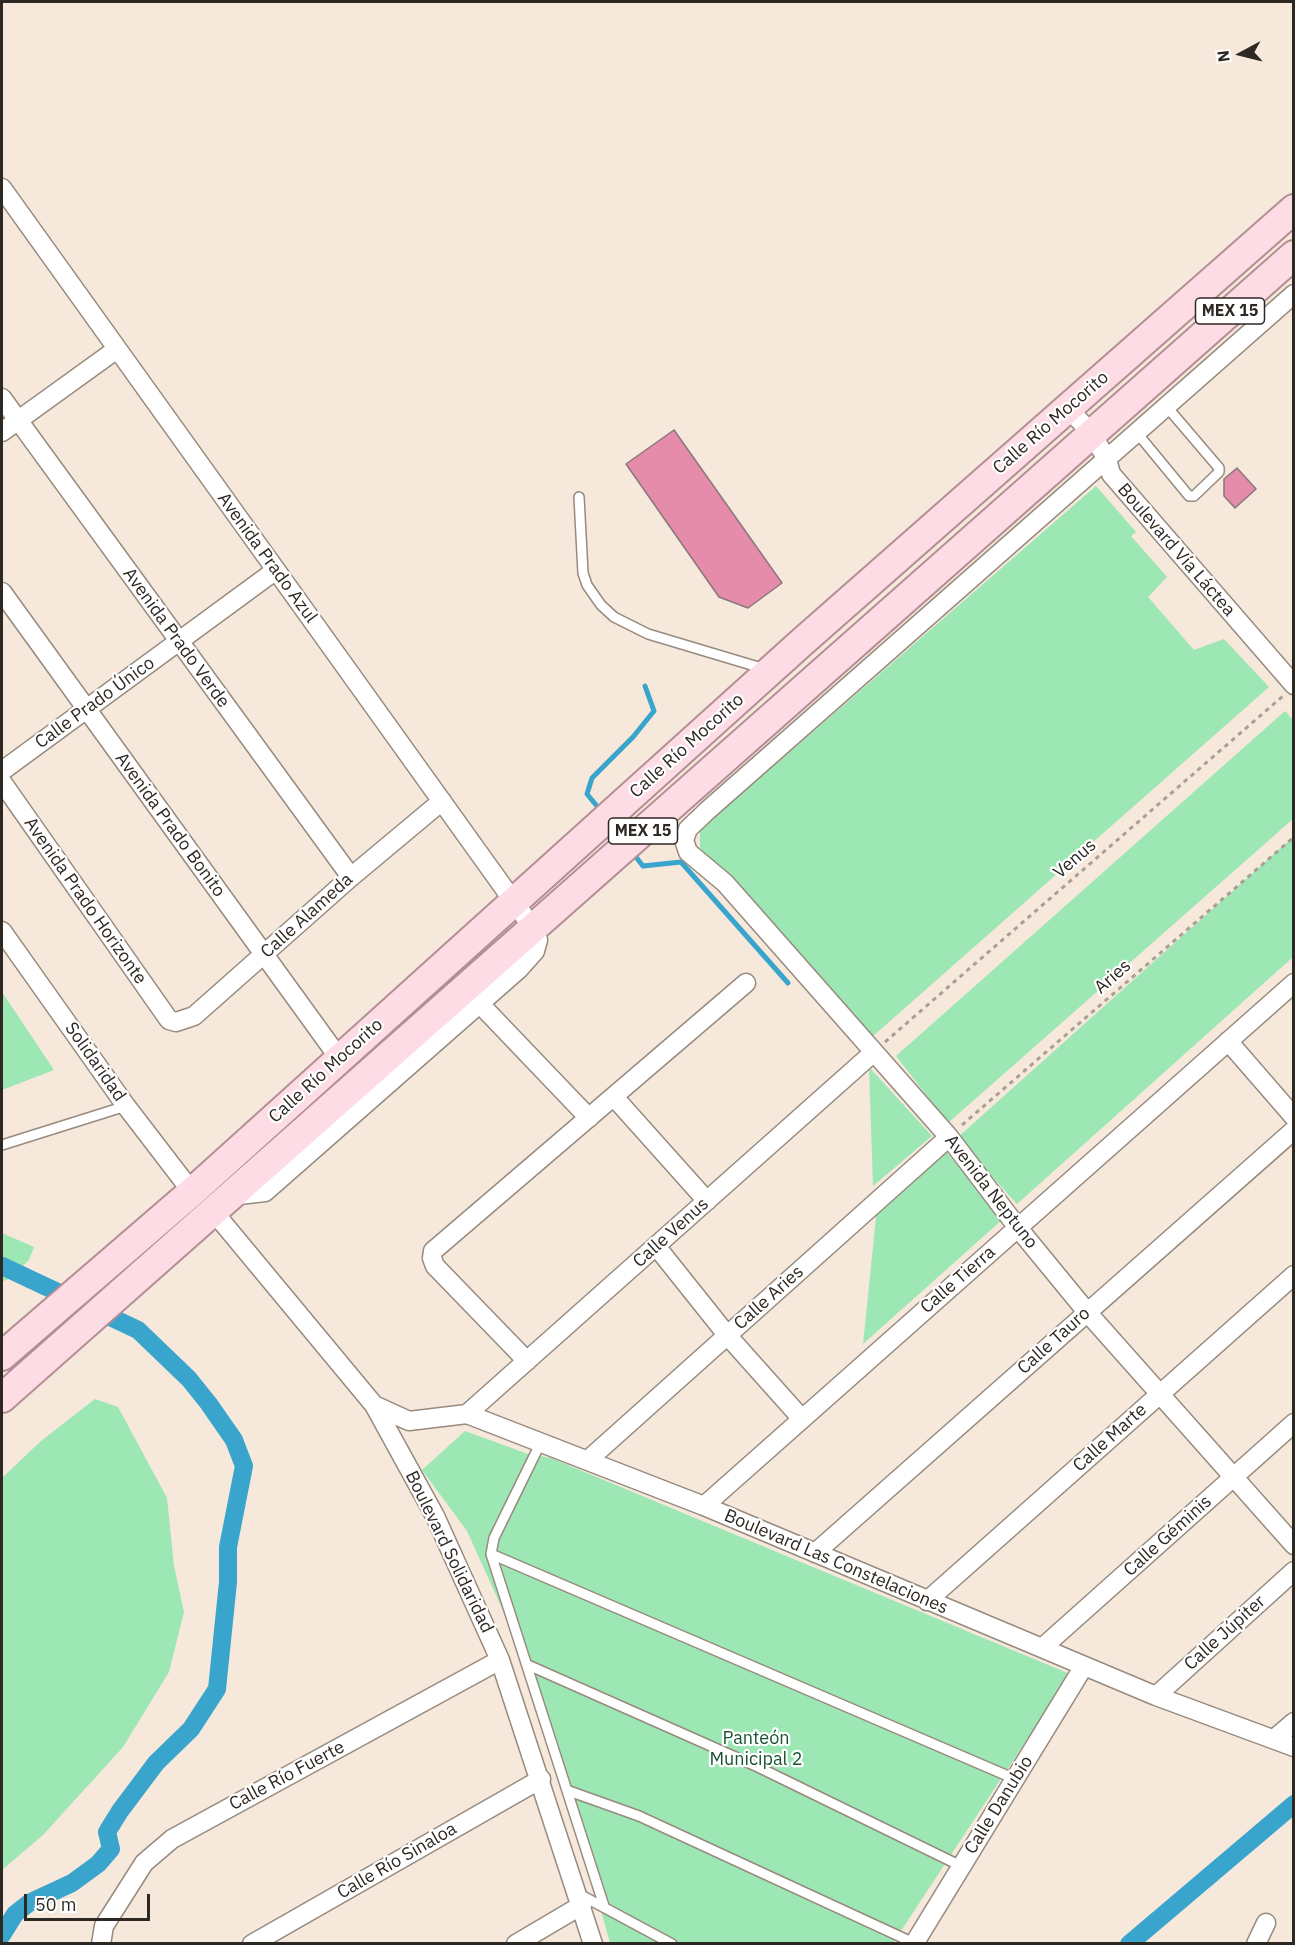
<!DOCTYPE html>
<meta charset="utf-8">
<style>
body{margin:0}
#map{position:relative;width:1295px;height:1945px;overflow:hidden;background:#f6e8db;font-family:"IBM Plex Sans",sans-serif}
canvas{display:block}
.frame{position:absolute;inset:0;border:3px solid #2e2823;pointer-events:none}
.north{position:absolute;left:1211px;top:24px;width:60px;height:60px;-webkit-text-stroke:4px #fff;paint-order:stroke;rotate:263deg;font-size:16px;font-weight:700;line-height:24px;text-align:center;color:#2e2823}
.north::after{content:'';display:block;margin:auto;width:21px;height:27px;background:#2e2823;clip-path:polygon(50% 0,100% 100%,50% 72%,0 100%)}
.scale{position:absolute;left:24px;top:1894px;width:126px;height:27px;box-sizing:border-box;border:3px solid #2e2823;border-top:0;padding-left:8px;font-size:18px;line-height:21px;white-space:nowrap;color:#2e2823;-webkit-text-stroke:4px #fff;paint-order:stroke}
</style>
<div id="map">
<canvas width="1295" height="1945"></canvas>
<div class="frame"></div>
<div class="north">N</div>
<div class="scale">50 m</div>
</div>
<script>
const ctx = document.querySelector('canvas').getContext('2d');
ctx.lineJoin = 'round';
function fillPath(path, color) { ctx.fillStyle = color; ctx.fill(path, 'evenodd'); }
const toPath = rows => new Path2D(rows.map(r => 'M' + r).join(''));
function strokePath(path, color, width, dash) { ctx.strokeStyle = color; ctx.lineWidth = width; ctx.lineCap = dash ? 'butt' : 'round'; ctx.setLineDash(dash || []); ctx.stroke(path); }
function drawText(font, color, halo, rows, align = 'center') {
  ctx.font = font + ' "IBM Plex Sans",sans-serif'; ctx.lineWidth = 4.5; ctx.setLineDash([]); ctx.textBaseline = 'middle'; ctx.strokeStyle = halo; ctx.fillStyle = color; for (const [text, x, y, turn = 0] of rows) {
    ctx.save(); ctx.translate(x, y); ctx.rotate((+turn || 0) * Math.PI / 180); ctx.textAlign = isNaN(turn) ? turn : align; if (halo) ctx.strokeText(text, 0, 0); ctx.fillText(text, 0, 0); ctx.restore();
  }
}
fillPath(toPath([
 [1096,486,1136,532,1131,536,1167,577,1148,597,1194,650,1224,639,1269,687,872,1037,700,848,700,830],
 [1285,711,1293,720,1293,819,948,1123,896,1056],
 [1293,837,1293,957,1017,1204,957,1138],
 [2,992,54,1070,2,1090],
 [869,1067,932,1136,873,1186],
 [944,1149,1003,1219,863,1344,877,1208],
 [2,1233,34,1247,29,1260,7,1280,2,1281],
 [95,1399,118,1407,167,1498,174,1566,184,1612,169,1672,123,1747,43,1835,2,1870,2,1478,41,1441],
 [465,1431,528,1454,551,1458,1070,1674,893,1943,610,1943,583,1846,523,1655,467,1531,422,1470]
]), '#9ce7b4');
strokePath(toPath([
 [601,811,587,794,592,778,633,737,654,711,645,686],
 [632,852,643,866,681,862,788,983]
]), '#39a4cc', 5);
strokePath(toPath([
 [2,1266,138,1330,189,1379,209,1404,234,1440,244,1466,228,1547,228,1582,217,1689,191,1729,156,1763,120,1811,107,1832,111,1849,98,1864,72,1883,29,1903,15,1914,2,1935],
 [1129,1944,1294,1804]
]), '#39a4cc', 18);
const building = toPath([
 [674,430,782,583,748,608,719,597,626,464,674,430],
 [1237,468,1256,489,1235,508,1224,496,1224,479,1237,468]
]);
fillPath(building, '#e48ca9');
strokePath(building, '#89767c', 1.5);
const service = toPath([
 [1137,433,1189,496,1194,496,1219,472,1219,468,1167,407],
 [579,497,583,573,587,585,601,605,614,617,648,634,765,669],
 [2,1145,126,1106],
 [541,1442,494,1538,491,1554,1015,1779],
 [491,1554,604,1906],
 [528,1665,758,1767,961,1866],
 [569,1791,639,1816,914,1943],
 [579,1894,672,1944]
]);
const minor = toPath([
 [2,188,514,902,533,928,538,940,535,951,519,969,265,1192,230,1196],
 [1294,294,708,810,688,829,684,840,688,852,725,883,949,1137,1018,1228,1087,1312,1294,1545],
 [2,398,351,877],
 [1069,409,1091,433,1107,459,1111,474,1294,685],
 [2,432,117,349],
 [2,592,339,1058],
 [2,771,276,570],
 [2,782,169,1020,176,1022,194,1016,351,877,442,801],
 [2,931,126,1106,192,1192],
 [480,1004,589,1118],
 [1228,1041,1294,1117],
 [614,1097,707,1201],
 [213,1211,374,1405,435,1516,500,1660,593,1944],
 [656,1246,727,1335,802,1419],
 [527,1361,435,1266,432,1258,433,1251,746,983],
 [374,1405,409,1421,467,1414,704,1506,1156,1696,1294,1747],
 [467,1414,874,1052],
 [588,1460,949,1137],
 [704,1506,1294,983],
 [815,1553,1294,1130],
 [927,1601,1294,1275],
 [1042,1648,1294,1423],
 [1156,1696,1294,1571],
 [1274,1739,1294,1722],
 [101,1944,104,1926,144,1863,172,1839,500,1660],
 [252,1944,541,1779],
 [516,1944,582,1905],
 [914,1944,1084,1666],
 [1256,1944,1266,1923]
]);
const primary = toPath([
 [2,1356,192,1192,801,643,1294,209],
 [2,1398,1294,255]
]);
strokePath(service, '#978a7e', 12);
strokePath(minor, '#978a7e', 21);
strokePath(primary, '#b48e95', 32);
strokePath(toPath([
 [885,1042,1283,696],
 [962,1125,1294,837]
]), '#aa9f95', 3, [4.5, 4.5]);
strokePath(service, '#fff', 9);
strokePath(minor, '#fff', 18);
strokePath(primary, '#fddce5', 28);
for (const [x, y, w] of [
 [1230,311,69],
 [643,831,69]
]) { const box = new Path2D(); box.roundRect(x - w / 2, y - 13, w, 26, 4.5); ctx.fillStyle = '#fff'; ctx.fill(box); strokePath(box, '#2e2823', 1.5); }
drawText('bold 16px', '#2e2823', null, [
 ["MEX 15",1230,311],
 ["MEX 15",643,831]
]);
drawText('18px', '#2e2823', '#fff', [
 ["Calle Río Mocorito",1051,423,-41],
 ["Boulevard Vía Láctea",1176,550,49],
 ["Avenida Prado Azul",267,558,54],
 ["Avenida Prado Verde",176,638,54],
 ["Calle Prado Único",95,703,-36],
 ["Calle Río Mocorito",687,746,-42],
 ["Avenida Prado Bonito",170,825,54],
 ["Venus",1075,859,-41],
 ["Avenida Prado Horizonte",85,901,55],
 ["Calle Alameda",307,916,-42],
 ["Aries",1113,977,-41],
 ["Solidaridad",95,1062,55],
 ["Calle Río Mocorito",326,1071,-42],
 ["Avenida Neptuno",991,1192,52],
 ["Calle Venus",671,1233,-42],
 ["Calle Tierra",958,1280,-41],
 ["Calle Aries",769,1298,-42],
 ["Calle Tauro",1054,1341,-42],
 ["Calle Marte",1110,1438,-42],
 ["Calle Géminis",1168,1536,-42],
 ["Boulevard Solidaridad",449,1552,64],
 ["Boulevard Las Constelaciones",836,1562,23],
 ["Calle Júpiter",1225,1633,-42],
 ["Calle Río Fuerte",287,1776,-28],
 ["Calle Danubio",999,1805,-58],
 ["Calle Río Sinaloa",397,1861,-30]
]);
drawText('18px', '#175330', '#fff', [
 ["Panteón",756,1739],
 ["Municipal 2",756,1760]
]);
</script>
